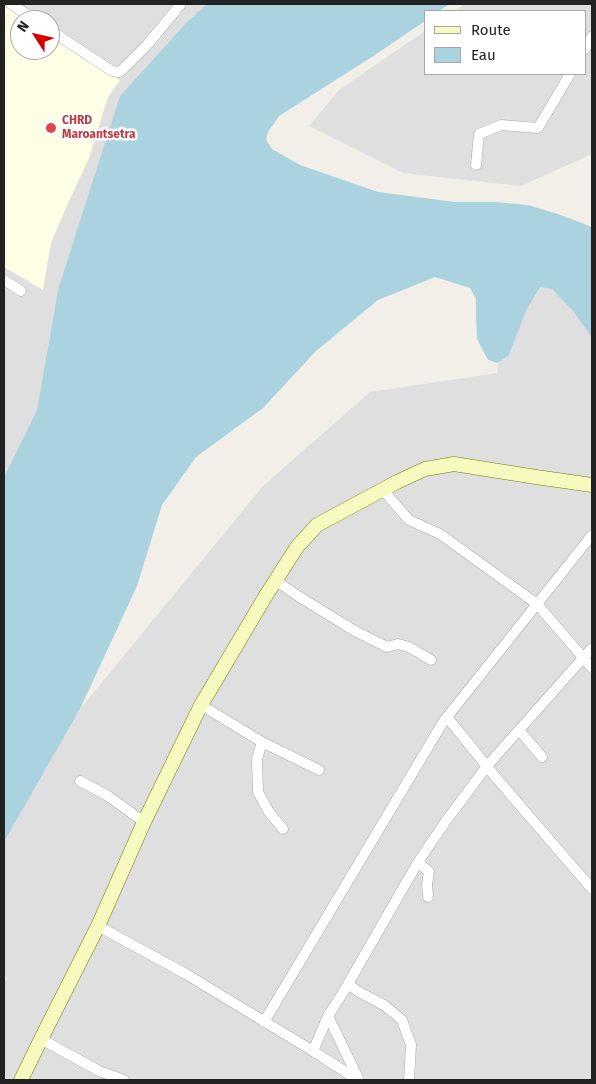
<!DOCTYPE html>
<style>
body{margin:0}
#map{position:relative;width:596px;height:1084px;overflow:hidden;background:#f2efe9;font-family:"Fira Sans",sans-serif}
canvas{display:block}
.frame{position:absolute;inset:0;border:5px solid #222;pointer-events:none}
.legend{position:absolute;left:424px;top:10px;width:162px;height:65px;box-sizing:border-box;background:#fff;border:1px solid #a7a7a7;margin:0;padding:6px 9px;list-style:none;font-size:15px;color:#222}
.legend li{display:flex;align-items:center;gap:10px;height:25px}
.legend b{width:25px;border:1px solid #a7a7a7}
.north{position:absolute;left:10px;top:10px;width:50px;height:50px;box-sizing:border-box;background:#fff;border:1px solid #a7a7a7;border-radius:50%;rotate:305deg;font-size:14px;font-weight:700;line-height:20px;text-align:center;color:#222}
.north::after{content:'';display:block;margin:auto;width:18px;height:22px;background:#d40000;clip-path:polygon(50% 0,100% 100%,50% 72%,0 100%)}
</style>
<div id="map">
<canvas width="596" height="1084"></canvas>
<div class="frame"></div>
<ul class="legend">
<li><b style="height:6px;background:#f7fabf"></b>Route</li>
<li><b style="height:14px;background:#aad3df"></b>Eau</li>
</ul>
<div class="north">N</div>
</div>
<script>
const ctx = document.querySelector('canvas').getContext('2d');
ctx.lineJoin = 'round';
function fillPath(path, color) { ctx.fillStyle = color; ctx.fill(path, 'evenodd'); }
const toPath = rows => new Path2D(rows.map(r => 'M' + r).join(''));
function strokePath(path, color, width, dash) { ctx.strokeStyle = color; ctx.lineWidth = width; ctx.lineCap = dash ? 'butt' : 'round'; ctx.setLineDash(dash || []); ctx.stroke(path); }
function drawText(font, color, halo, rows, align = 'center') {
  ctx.font = font + ' "Fira Sans",sans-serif'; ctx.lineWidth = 5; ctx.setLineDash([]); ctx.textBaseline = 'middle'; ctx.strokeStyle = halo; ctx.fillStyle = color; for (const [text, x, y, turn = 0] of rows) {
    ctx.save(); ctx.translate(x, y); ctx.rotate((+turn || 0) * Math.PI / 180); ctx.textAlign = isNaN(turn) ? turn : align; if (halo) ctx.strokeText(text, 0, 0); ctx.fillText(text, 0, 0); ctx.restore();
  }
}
fillPath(toPath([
 [4,4,207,4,188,21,58,290,37,410,4,477],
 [20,20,50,20,50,50,20,50],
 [465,4,592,4,592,154,521,186,403,173,309,126,339,90,425,31,425,74,585,74,585,11,454,11],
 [540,287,552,289,573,311,592,338,592,1080,4,1080,4,985,7,979,4,975,4,842,80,709,263,486,370,392,497,373,498,363,509,355,527,309]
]), '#e0dfdf');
fillPath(toPath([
 [4,6,25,20,20,20,20,50,50,50,50,36,120,80,108,97,89,158,64,212,51,243,43,290,4,267]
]), '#ffffe5');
fillPath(toPath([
 [207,4,450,4,439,11,425,11,425,21,375,55,279,116,268,132,266,140,272,149,300,165,378,192,455,202,495,202,528,205,558,214,592,227,592,338,573,311,552,289,540,287,527,309,509,355,498,363,488,360,477,339,476,316,476,299,470,288,435,277,378,300,316,351,263,408,196,457,162,505,137,586,80,709,4,842,4,477,37,410,58,290,120,96,188,21]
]), '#aad3df');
const minor = toPath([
 [11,4,35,20],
 [50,30,112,71,119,72,123,69,147,45,181,4],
 [585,49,592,36],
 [476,165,479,134,501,125,538,128,570,74],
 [4,280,21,291],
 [383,490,409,520,440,534,537,604,592,668],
 [275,580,298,596,355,631,387,647,398,644,409,647,431,660],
 [201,705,262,742,319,770],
 [447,717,498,780,592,889],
 [519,730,542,757],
 [262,742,257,759,258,792,269,812,283,829],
 [80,781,108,796,144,822],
 [418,862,429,872,427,884,428,897],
 [98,926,186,974,313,1051,358,1080],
 [348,984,359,992,384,1005,402,1020,411,1045,409,1080],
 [264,1022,443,722,592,535],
 [41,1039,99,1071,124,1080],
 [313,1051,328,1016],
 [359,1080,328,1016,344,991,418,862,446,821,487,766,592,648]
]);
const secondary = toPath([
 [21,1080,41,1039,98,926,144,822,201,705,265,597,297,547,317,525,397,482,425,469,454,464,536,477,592,485]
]);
strokePath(minor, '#a9a9a9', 11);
strokePath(secondary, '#707d05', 15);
strokePath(minor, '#fff', 10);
strokePath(secondary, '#f7fabf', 14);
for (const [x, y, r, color] of [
 [51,128,6,"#e0444e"]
]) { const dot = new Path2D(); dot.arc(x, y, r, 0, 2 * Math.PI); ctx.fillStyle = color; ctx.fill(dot); strokePath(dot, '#fff', 2); }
drawText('bold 12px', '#be3a42', '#fff', [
 ["CHRD",62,121],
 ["Maroantsetra",62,135]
], 'left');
</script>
